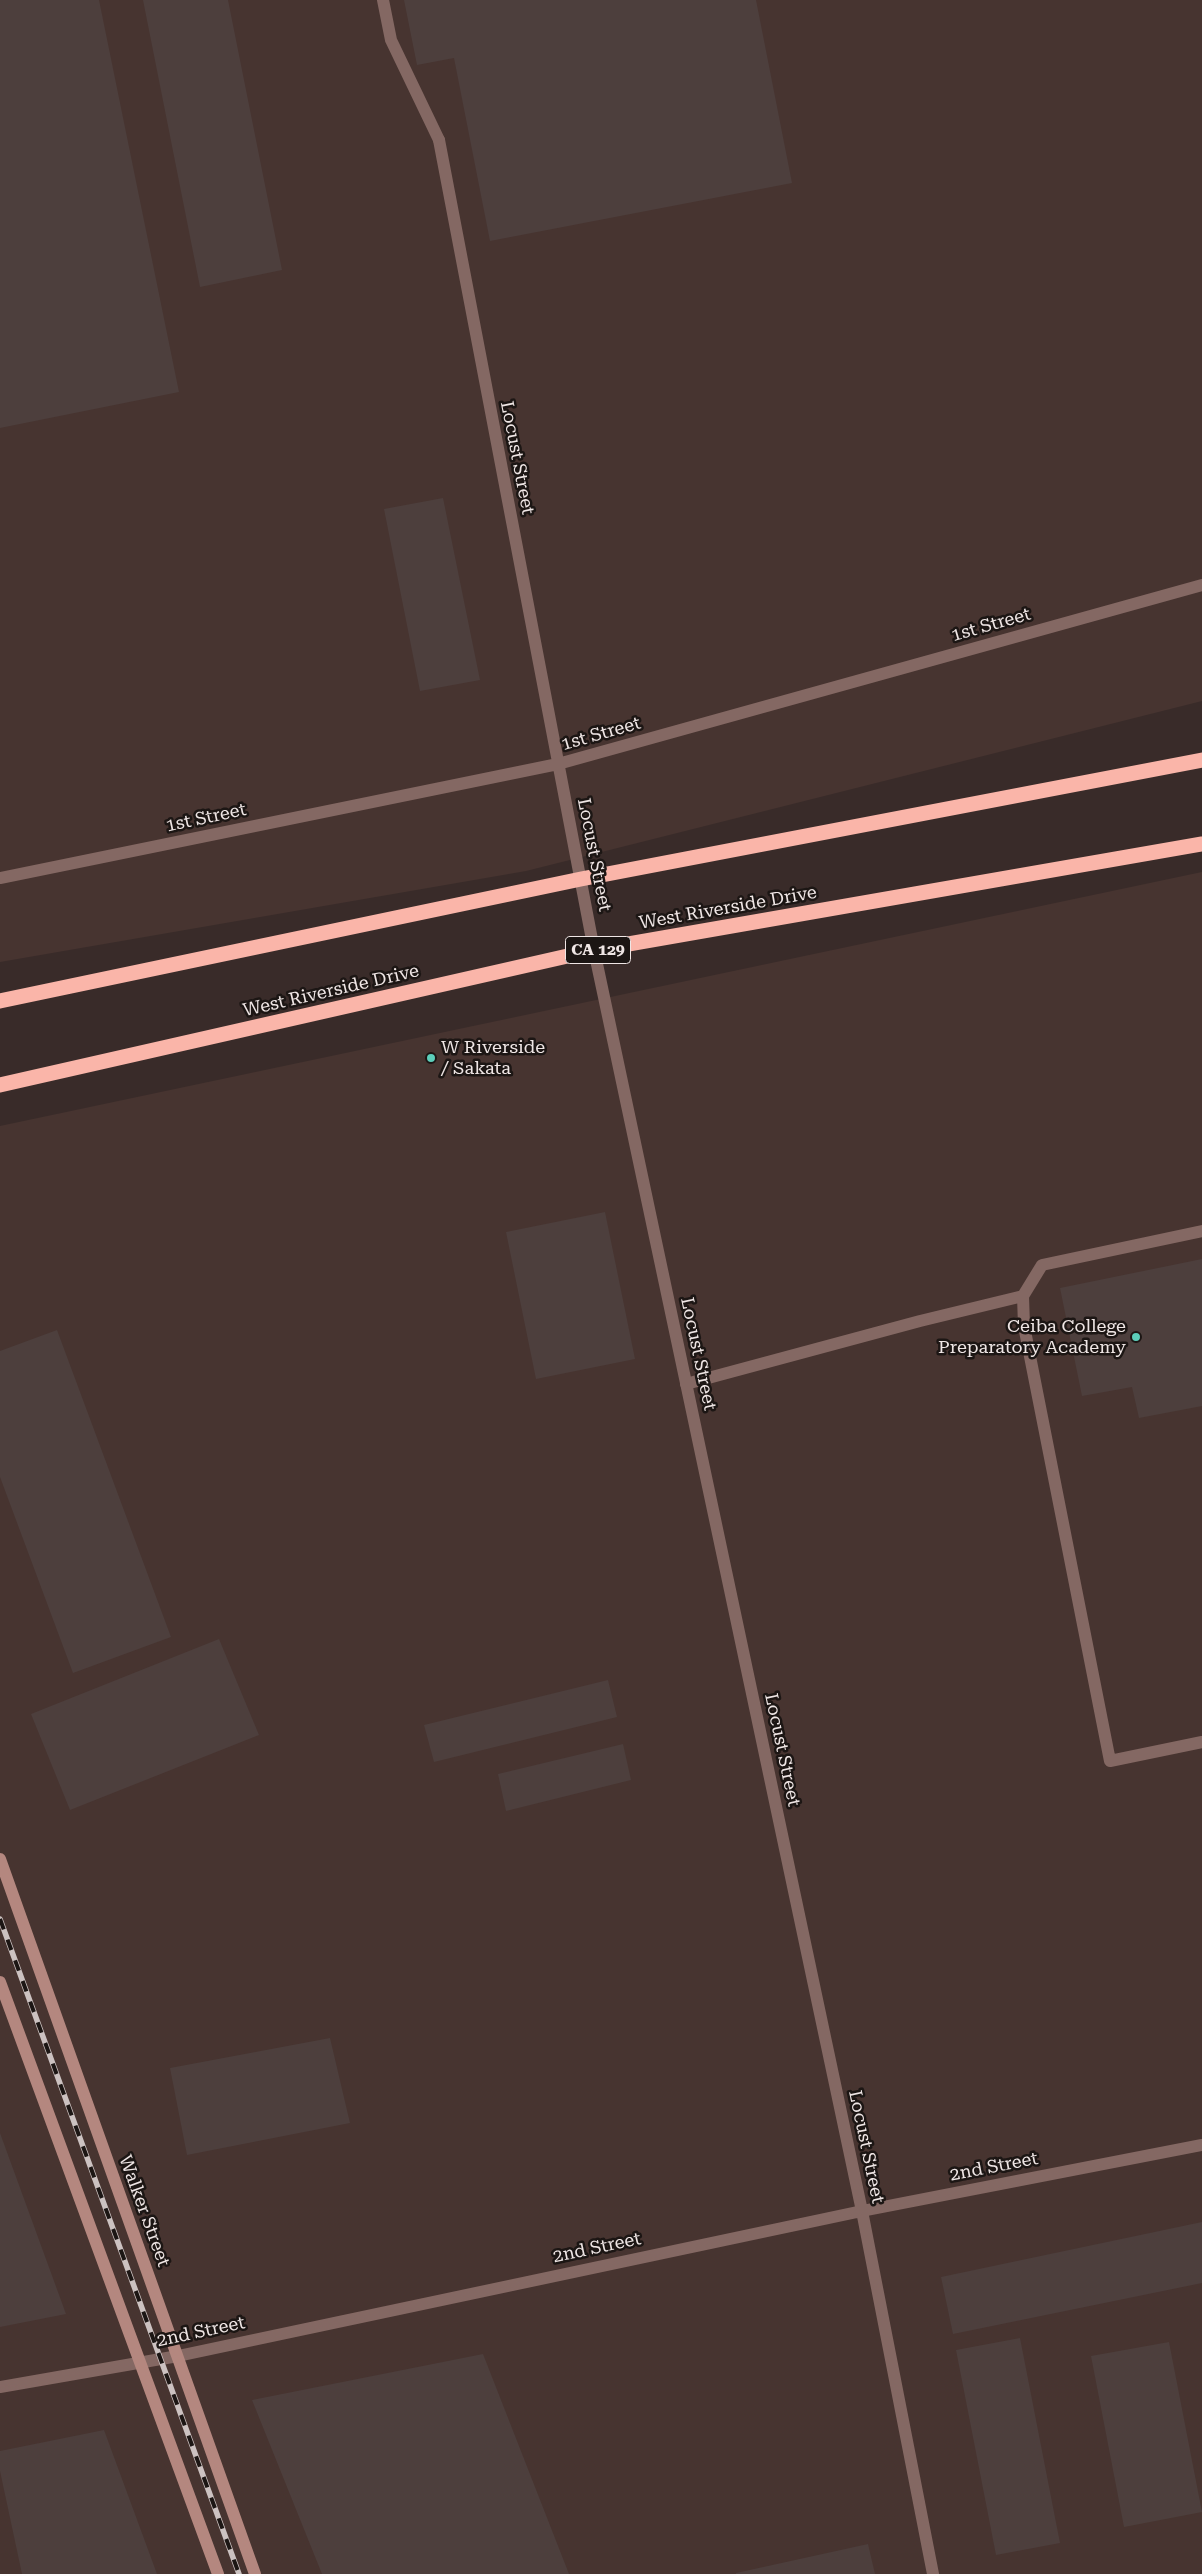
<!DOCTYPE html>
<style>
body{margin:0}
canvas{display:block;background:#392b29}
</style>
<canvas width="1202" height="2574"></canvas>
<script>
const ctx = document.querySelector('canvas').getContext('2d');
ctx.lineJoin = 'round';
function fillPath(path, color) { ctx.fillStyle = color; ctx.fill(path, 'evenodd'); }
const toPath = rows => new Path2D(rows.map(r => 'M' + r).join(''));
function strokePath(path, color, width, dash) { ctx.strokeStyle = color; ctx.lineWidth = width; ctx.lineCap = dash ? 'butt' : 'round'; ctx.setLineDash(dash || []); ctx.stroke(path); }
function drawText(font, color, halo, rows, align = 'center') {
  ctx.font = font + ' "Roboto Serif",serif'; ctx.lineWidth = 5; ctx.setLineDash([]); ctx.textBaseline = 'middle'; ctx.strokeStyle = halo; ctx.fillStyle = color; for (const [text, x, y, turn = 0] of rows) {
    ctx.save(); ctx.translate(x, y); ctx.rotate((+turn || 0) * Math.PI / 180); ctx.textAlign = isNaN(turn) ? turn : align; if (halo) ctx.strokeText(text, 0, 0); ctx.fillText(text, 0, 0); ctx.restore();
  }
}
fillPath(toPath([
 [0,0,1202,0,1202,701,526,871,0,962],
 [1202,872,1202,2574,0,2574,0,1126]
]), '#473430');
fillPath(toPath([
 [0,0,99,0,179,392,0,428],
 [143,0,228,0,282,270,200,287],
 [404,0,756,0,792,183,490,241,454,58,417,65],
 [443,498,480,680,420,691,384,509],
 [605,1212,635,1359,536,1379,506,1232],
 [1202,1259,1202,1406,1139,1418,1132,1387,1082,1396,1060,1288],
 [57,1330,171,1637,73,1673,0,1477,0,1351],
 [219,1639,259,1735,70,1810,31,1714],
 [608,1680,617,1717,434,1762,424,1725],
 [623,1744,631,1780,506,1811,498,1774],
 [330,2038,350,2123,187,2155,170,2068],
 [0,2133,66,2314,0,2327],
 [1202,2222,1202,2283,953,2334,941,2277],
 [1020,2338,1060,2543,996,2555,956,2350],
 [1169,2342,1202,2512,1124,2527,1091,2356],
 [483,2354,569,2574,322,2574,252,2400],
 [104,2430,157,2574,22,2574,0,2471,0,2451],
 [868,2544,875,2574,736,2574,736,2573]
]), '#4d3f3d');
strokePath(toPath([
 [383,0,391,40,439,140],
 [1202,1231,1042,1265,1023,1296,1024,1326,1110,1761,1202,1742],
 [686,1384,920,1321,1023,1296]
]), '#846863', 12);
strokePath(toPath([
 [439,140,594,950,862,2211,933,2574],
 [0,878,558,764,1202,585],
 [0,2387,178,2356,862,2211,1202,2145]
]), '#846863', 12);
strokePath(toPath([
 [0,1859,255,2574],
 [0,1982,218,2574]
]), '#b4877f', 12);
strokePath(toPath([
 [0,1001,581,879,1202,760],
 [0,1085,594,950,1202,844]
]), '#fab5a9', 15);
const rail = toPath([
 [0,1919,239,2574]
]);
strokePath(rail, '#ccc2c1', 5.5);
strokePath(rail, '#1c1614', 4, [11]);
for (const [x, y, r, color] of [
 [431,1058,5,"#5cceba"],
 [1136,1337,5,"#5cceba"]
]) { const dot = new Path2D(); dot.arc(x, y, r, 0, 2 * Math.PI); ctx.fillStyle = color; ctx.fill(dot); strokePath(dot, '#1c1614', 2); }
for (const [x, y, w] of [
 [598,950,65]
]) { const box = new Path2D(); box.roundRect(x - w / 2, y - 13.5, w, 27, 4); ctx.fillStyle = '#1c1614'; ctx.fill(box); strokePath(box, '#efe6e5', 1); }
drawText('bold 16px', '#efe6e5', null, [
 ["CA 129",598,950]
]);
drawText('18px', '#efe6e5', '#1c1614', [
 ["Locust Street",517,458,79],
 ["1st Street",991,625,-16],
 ["1st Street",601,734,-16],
 ["1st Street",206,818,-12],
 ["Locust Street",594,855,79],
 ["West Riverside Drive",728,908,-10],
 ["West Riverside Drive",331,991,-13],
 ["Locust Street",698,1354,78],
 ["Locust Street",782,1750,78],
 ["Locust Street",866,2147,78],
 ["2nd Street",994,2167,-11],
 ["Walker Street",144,2211,70],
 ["2nd Street",597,2248,-12],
 ["2nd Street",201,2332,-12]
]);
drawText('18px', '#efe6e5', '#1c1614', [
 ["W Riverside",441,1048],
 ["/ Sakata",441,1069],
 ["Ceiba College",1126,1327,"right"],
 ["Preparatory Academy",1126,1348,"right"]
], 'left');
</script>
